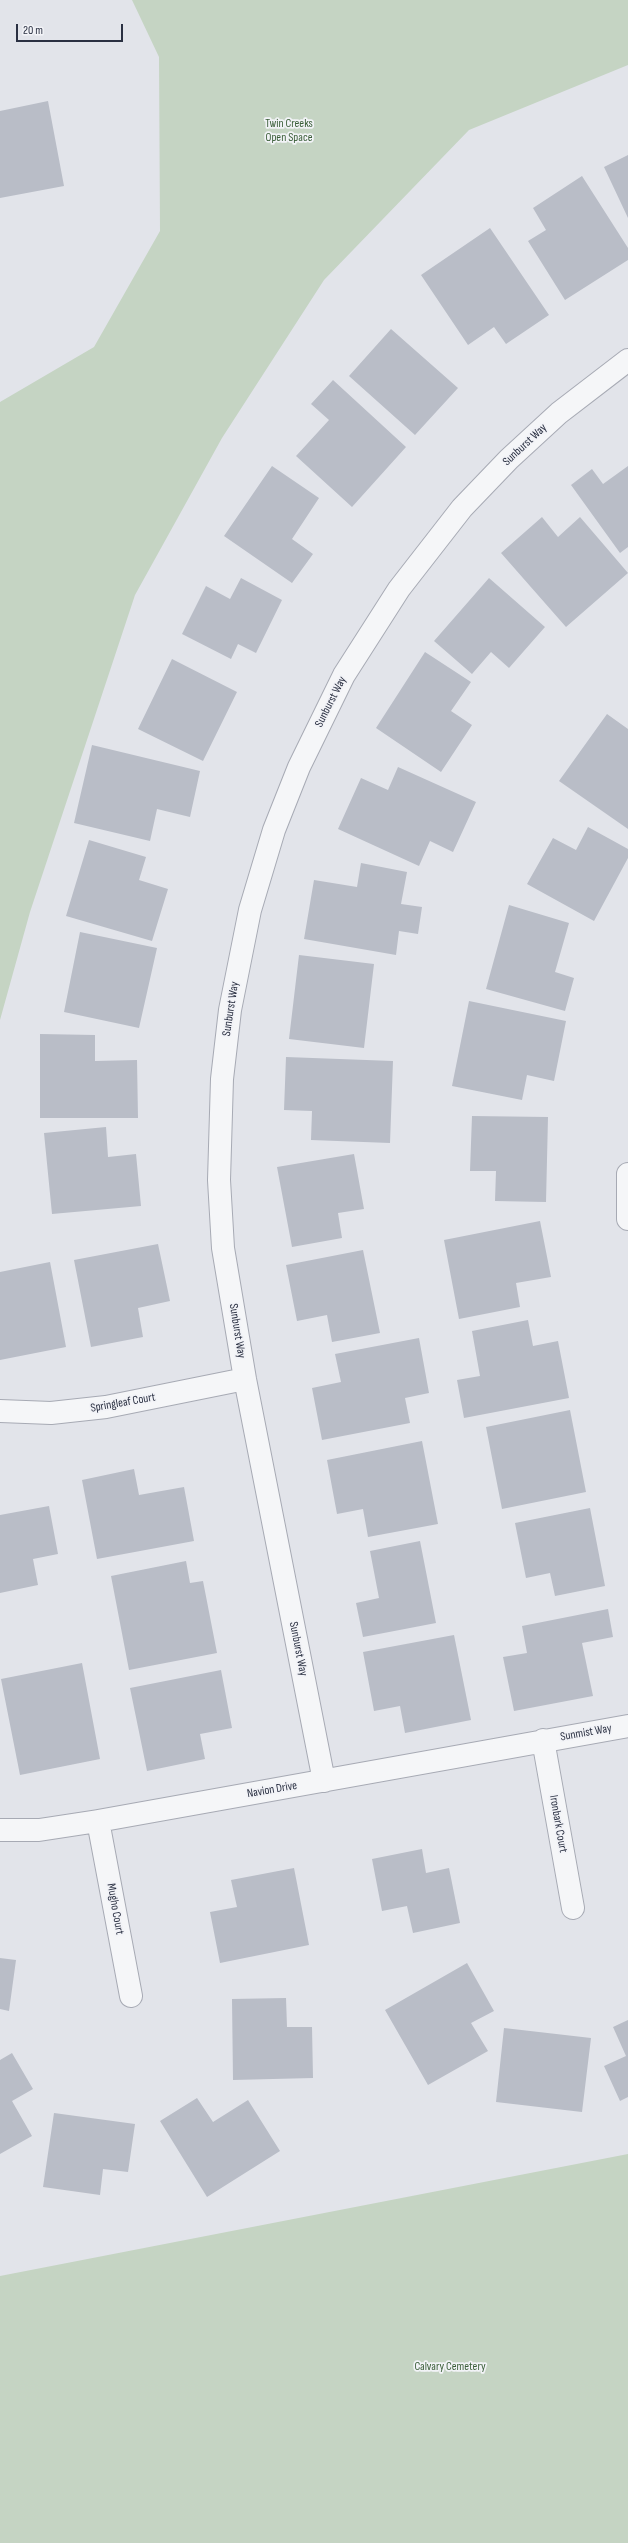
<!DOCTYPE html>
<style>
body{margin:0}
#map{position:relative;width:628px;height:2543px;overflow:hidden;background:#e2e4ea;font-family:"Sofia Sans Condensed",sans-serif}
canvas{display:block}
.scale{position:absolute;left:16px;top:24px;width:107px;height:18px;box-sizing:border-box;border:2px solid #2a3042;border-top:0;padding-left:5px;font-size:12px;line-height:14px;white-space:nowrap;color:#2a3042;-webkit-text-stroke:3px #f2f3f7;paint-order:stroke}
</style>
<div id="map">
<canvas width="628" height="2543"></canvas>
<div class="scale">20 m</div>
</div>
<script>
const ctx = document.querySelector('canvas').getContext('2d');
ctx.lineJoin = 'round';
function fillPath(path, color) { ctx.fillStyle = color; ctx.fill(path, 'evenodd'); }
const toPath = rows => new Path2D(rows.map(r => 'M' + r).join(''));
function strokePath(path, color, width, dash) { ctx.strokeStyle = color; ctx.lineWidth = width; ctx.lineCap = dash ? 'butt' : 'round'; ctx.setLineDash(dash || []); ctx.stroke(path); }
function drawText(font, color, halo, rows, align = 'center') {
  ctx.font = font + ' "Sofia Sans Condensed",sans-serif'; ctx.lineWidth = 3.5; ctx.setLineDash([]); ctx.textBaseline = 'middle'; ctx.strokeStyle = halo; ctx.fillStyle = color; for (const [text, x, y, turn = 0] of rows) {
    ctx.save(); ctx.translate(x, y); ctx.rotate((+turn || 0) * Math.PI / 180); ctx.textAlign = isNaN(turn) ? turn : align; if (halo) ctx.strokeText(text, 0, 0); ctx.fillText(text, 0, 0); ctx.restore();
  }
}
fillPath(toPath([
 [132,0,628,0,628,65,469,130,324,280,222,438,135,595,30,912,0,1020,0,402,94,347,160,231,159,57],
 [628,2154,628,2543,0,2543,0,2276]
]), '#c5d4c3');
fillPath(toPath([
 [48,101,64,186,0,198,0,111],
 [628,155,628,218,604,167],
 [582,176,628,248,628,260,565,300,528,241,546,230,533,208],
 [490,228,549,315,506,344,494,327,468,345,421,275],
 [391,329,458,388,415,435,349,376],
 [333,380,406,447,352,507,296,456,329,420,311,404],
 [272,466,319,498,292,539,313,554,292,583,224,536],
 [628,466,628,547,620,553,571,485,592,469,603,484],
 [542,517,558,537,580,517,628,573,566,627,501,553],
 [241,578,282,600,256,653,238,644,231,659,182,634,206,586,230,599],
 [489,578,545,627,509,668,491,652,472,674,434,641],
 [425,652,471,682,451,711,472,725,441,772,376,728],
 [172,659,237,692,203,761,138,729],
 [607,714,628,729,628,829,559,781],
 [92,745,200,771,190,817,157,809,150,841,74,823],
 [398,767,476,802,453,852,430,841,419,866,338,829,361,778,388,790],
 [588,827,628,849,628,858,594,921,527,884,553,838,576,850],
 [89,840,146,857,139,880,168,889,152,941,66,916],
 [361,863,407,872,401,904,422,907,418,934,399,931,396,955,304,939,314,880,357,887],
 [509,905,569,923,555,972,574,978,565,1011,486,989],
 [80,932,157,948,139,1028,64,1012],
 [299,955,374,964,364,1048,289,1039],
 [469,1001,566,1021,554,1081,527,1075,522,1100,452,1086],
 [40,1034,95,1035,95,1061,137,1060,138,1118,40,1118],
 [286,1057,393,1061,390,1143,311,1140,312,1111,284,1110],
 [472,1116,548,1117,546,1202,495,1201,496,1171,470,1171],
 [106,1127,108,1157,136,1154,141,1206,52,1214,44,1133],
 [354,1154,364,1209,338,1213,342,1238,292,1247,277,1167],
 [540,1221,551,1277,516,1283,520,1307,459,1319,444,1240],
 [158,1244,170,1301,138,1308,143,1337,91,1347,74,1260],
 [363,1250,380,1333,332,1342,327,1315,297,1321,286,1265],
 [50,1262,66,1347,0,1360,0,1272],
 [528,1320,533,1346,558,1341,569,1398,464,1418,457,1380,480,1376,472,1331],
 [419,1338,429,1393,405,1398,410,1423,322,1440,312,1388,341,1382,335,1354],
 [570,1410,586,1492,502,1509,486,1427],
 [422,1441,438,1524,368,1537,363,1509,337,1514,327,1460],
 [134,1469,139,1495,184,1487,194,1541,97,1559,82,1480],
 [49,1506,58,1554,33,1559,38,1585,0,1593,0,1515],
 [590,1508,605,1586,555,1596,550,1573,526,1578,515,1523],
 [420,1541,436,1623,363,1637,356,1603,379,1598,370,1551],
 [186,1561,190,1583,203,1581,217,1653,129,1670,111,1576],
 [608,1609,613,1637,582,1643,593,1696,514,1711,503,1657,527,1653,522,1626],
 [454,1635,471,1720,405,1733,400,1706,374,1711,363,1652],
 [82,1663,100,1759,20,1775,1,1679],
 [221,1670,232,1728,200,1734,205,1759,147,1771,130,1688],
 [422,1849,426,1873,449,1868,460,1923,413,1933,407,1906,382,1911,372,1859],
 [294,1868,309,1945,220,1963,210,1912,237,1907,231,1880],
 [0,1958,16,1960,9,2011,0,2009],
 [467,1963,494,2011,471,2023,488,2051,428,2085,385,2010],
 [286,1998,287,2027,312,2027,313,2078,233,2080,232,1999],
 [628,2020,628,2097,620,2101,604,2066,626,2056,613,2027],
 [504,2028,591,2038,582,2112,496,2102],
 [12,2053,33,2089,12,2101,32,2136,0,2154,0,2060],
 [197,2098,213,2122,248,2100,280,2151,207,2197,160,2121],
 [54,2113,135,2124,128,2172,103,2169,100,2195,43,2187]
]), '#b9bdc7');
const minor = toPath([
 [628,1174,628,1219],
 [0,1411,51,1413,106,1407,245,1379],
 [543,1740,573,1908],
 [324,1781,245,1379,223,1248,219,1180,222,1079,230,1010,250,910,274,830,299,767,344,675,399,589,462,508,509,459,559,413,628,360],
 [98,1821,131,1996],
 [0,1830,39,1830,98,1821,628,1726]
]);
strokePath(minor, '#a7aab4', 24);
strokePath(minor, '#f5f6f8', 22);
drawText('12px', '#3a5e38', '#f2f3f7', [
 ["Twin Creeks",289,124],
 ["Open Space",289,138],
 ["Calvary Cemetery",450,2367]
]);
drawText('12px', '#2a3042', '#f2f3f7', [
 ["Sunburst Way",525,445,-43],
 ["Sunburst Way",331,702,-63],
 ["Sunburst Way",231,1009,-81],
 ["Sunburst Way",237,1331,81],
 ["Springleaf Court",123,1403,-10],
 ["Sunburst Way",298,1649,79],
 ["Sunmist Way",586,1733,-10],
 ["Navion Drive",272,1790,-10],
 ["Ironbark Court",558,1824,80],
 ["Mugho Court",115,1909,80]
]);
</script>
